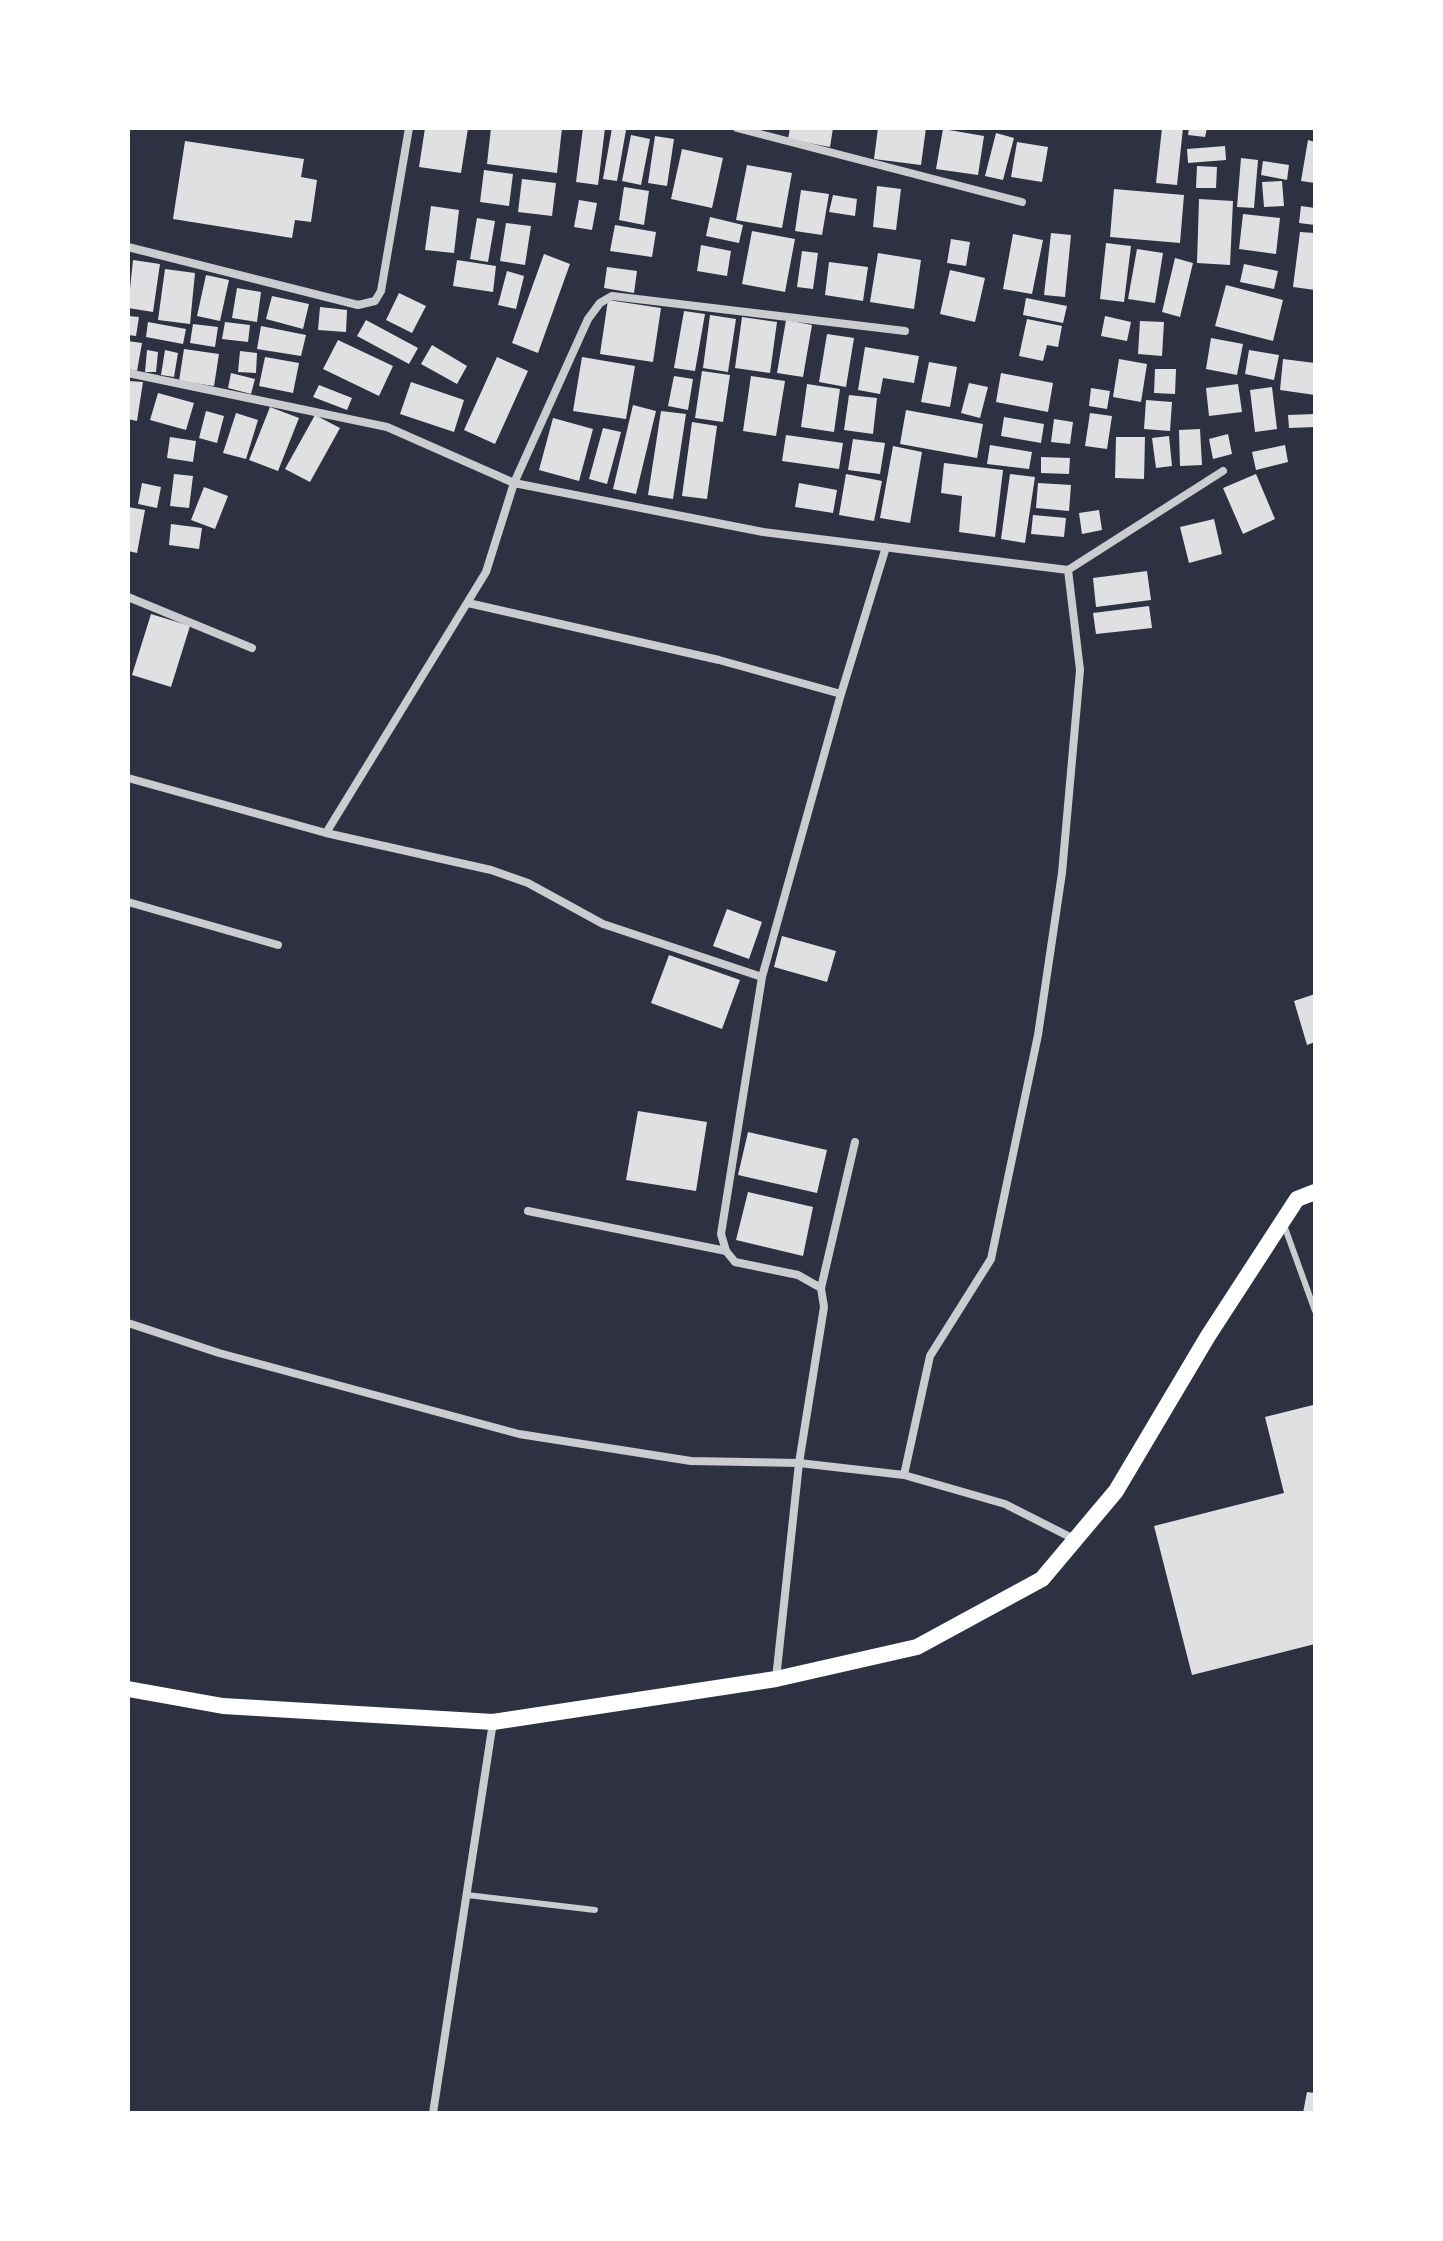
<!DOCTYPE html>
<style>
body{margin:0}
#map{position:relative;width:1443px;height:2241px;overflow:hidden;background:#2d3142;font-family:"Work Sans",sans-serif}
canvas{display:block}
.frame{position:absolute;inset:0;border:130px solid #fff;pointer-events:none}
</style>
<div id="map">
<canvas width="1443" height="2241"></canvas>
<div class="frame"></div>
</div>
<script>
const ctx = document.querySelector('canvas').getContext('2d');
ctx.lineJoin = 'round';
function fillPath(path, color) { ctx.fillStyle = color; ctx.fill(path, 'evenodd'); }
const toPath = rows => new Path2D(rows.map(r => 'M' + r).join(''));
function strokePath(path, color, width, dash) { ctx.strokeStyle = color; ctx.lineWidth = width; ctx.lineCap = dash ? 'butt' : 'round'; ctx.setLineDash(dash || []); ctx.stroke(path); }
fillPath(toPath([
 [425,128,468,128,461,173,419,167],
 [491,128,562,128,557,173,487,164],
 [583,128,605,128,598,185,576,182],
 [612,128,626,130,617,181,603,179],
 [790,128,833,128,830,147,788,139],
 [878,128,926,128,921,165,874,159],
 [1162,128,1183,128,1177,185,1156,183],
 [1189,128,1207,128,1205,137,1188,135],
 [943,129,984,136,978,175,936,169],
 [996,133,1014,138,1003,180,985,176],
 [631,135,650,139,641,185,622,181],
 [655,136,674,139,667,186,648,183],
 [1308,140,1315,142,1315,183,1301,181],
 [185,141,304,159,301,177,317,180,311,222,295,220,292,238,173,219],
 [1017,142,1048,147,1042,182,1011,177],
 [1225,146,1226,160,1188,163,1187,149],
 [682,149,723,158,712,208,671,199],
 [1241,158,1258,160,1254,208,1237,207],
 [1263,161,1289,165,1287,180,1261,175],
 [747,165,792,173,782,228,736,220],
 [1197,166,1217,167,1216,188,1196,188],
 [484,170,513,174,509,206,480,202],
 [522,179,556,183,552,216,518,212],
 [1282,181,1284,206,1264,207,1262,182],
 [877,186,901,189,896,230,873,227],
 [624,187,649,191,644,225,619,220],
 [1114,189,1184,195,1180,243,1110,237],
 [801,190,829,194,822,235,795,231],
 [833,195,857,199,855,216,829,212],
 [1199,199,1233,201,1230,265,1197,263],
 [579,200,597,203,592,230,574,227],
 [431,206,459,210,454,253,425,250],
 [1301,206,1315,208,1315,225,1299,223],
 [1243,214,1280,218,1276,254,1239,249],
 [710,217,743,225,739,243,706,236],
 [477,218,495,221,488,262,470,259],
 [506,223,531,226,525,265,500,261],
 [615,225,656,232,652,257,610,251],
 [752,231,795,239,785,292,742,284],
 [1300,232,1315,233,1315,290,1293,287],
 [1051,233,1071,235,1065,297,1044,295],
 [1013,234,1043,240,1032,294,1003,289],
 [951,239,970,242,966,266,947,263],
 [1106,243,1131,246,1124,302,1100,299],
 [701,245,731,251,727,276,697,271],
 [1137,249,1163,253,1155,303,1128,299],
 [802,251,818,253,813,289,797,287],
 [878,253,921,260,914,309,870,302],
 [544,254,570,264,538,353,512,343],
 [1175,258,1193,263,1180,317,1162,312],
 [133,260,160,264,153,312,128,308],
 [457,260,496,266,493,292,453,286],
 [829,262,868,267,863,301,825,295],
 [1244,264,1278,271,1274,289,1240,282],
 [607,267,637,271,634,293,604,288],
 [165,269,195,273,190,324,158,320],
 [950,270,985,278,975,322,940,314],
 [507,271,524,276,516,309,498,305],
 [206,275,229,280,220,321,197,316],
 [1226,285,1283,300,1273,341,1215,326],
 [237,288,261,292,257,322,232,318],
 [399,293,426,306,412,333,386,320],
 [272,296,309,304,303,329,266,319],
 [1026,298,1067,306,1063,323,1023,315],
 [608,300,661,308,653,362,600,354],
 [320,307,347,310,346,332,318,330],
 [684,311,705,314,695,371,674,368],
 [710,315,736,319,728,372,703,368],
 [128,316,139,317,136,336,128,335],
 [1105,316,1131,322,1127,341,1101,336],
 [742,317,777,322,770,373,735,368],
 [1027,319,1062,326,1058,347,1047,345,1043,361,1019,356],
 [366,320,418,348,409,364,357,336],
 [786,320,812,325,803,377,777,373],
 [1140,321,1164,322,1162,356,1138,354],
 [148,322,186,329,183,344,146,337],
 [225,322,250,325,248,342,222,339],
 [193,324,218,327,215,347,190,343],
 [261,326,306,335,301,356,257,349],
 [827,334,854,338,846,387,819,382],
 [1211,338,1243,344,1237,375,1206,369],
 [338,340,393,366,379,396,323,369],
 [128,341,142,343,137,371,128,369],
 [432,345,467,366,457,384,421,364],
 [865,347,919,356,914,383,883,378,880,394,858,390],
 [184,349,219,354,214,386,179,381],
 [147,350,158,352,156,372,145,372],
 [165,350,178,353,174,377,161,375],
 [1249,350,1279,355,1274,380,1245,374],
 [240,351,257,353,256,373,238,372],
 [265,357,299,363,293,393,259,386],
 [497,357,528,371,495,444,464,430],
 [582,357,635,366,626,419,573,411],
 [1119,359,1147,364,1141,402,1113,397],
 [1283,359,1315,363,1315,395,1280,390],
 [929,362,957,367,950,407,921,402],
 [1155,369,1176,369,1175,394,1154,393],
 [702,371,730,375,723,422,695,418],
 [231,373,255,379,251,394,228,388],
 [1001,373,1053,383,1048,412,996,402],
 [674,376,693,379,688,410,668,406],
 [751,376,785,381,776,436,743,431],
 [128,381,143,382,137,421,128,419],
 [411,382,464,400,454,432,400,414],
 [969,383,988,387,980,418,961,413],
 [807,384,840,389,834,432,801,427],
 [1238,384,1242,412,1209,416,1206,388],
 [319,385,352,398,347,410,313,397],
 [1272,387,1277,429,1255,432,1250,390],
 [1091,388,1110,391,1107,409,1089,406],
 [158,393,194,403,186,430,150,420],
 [849,395,877,398,873,434,844,430],
 [1146,400,1172,402,1170,431,1144,429],
 [633,405,656,411,636,494,613,489],
 [270,407,299,418,278,471,249,460],
 [906,410,983,424,977,458,900,444],
 [206,411,224,416,217,443,199,438],
 [661,411,686,414,673,499,648,495],
 [236,413,258,420,246,459,223,453],
 [1090,413,1112,416,1107,449,1085,446],
 [1315,414,1315,427,1289,428,1288,415],
 [315,415,340,428,310,482,285,469],
 [1004,417,1044,424,1041,443,1001,436],
 [553,418,593,429,579,481,539,470],
 [1054,419,1073,422,1070,444,1051,442],
 [692,422,717,426,707,499,682,496],
 [603,428,621,432,607,484,589,479],
 [1200,429,1202,465,1180,466,1179,430],
 [1228,434,1232,454,1213,459,1209,439],
 [786,435,843,443,839,469,782,461],
 [1169,436,1172,466,1156,468,1152,438],
 [170,437,196,441,193,462,167,458],
 [1116,437,1145,437,1144,479,1115,478],
 [853,439,885,443,880,474,848,470],
 [990,445,1032,452,1029,469,987,464],
 [1285,445,1288,462,1256,470,1252,452],
 [893,446,922,452,910,523,880,518],
 [1041,457,1070,458,1069,474,1041,473],
 [944,463,1003,470,995,537,959,532,962,496,941,493],
 [174,474,193,476,189,508,170,506],
 [846,474,882,481,874,521,839,515],
 [1010,474,1035,477,1025,543,1001,539],
 [1256,474,1275,519,1243,534,1223,488],
 [142,483,161,487,157,508,138,504],
 [799,483,837,490,833,513,795,507],
 [1038,483,1071,485,1069,511,1036,508],
 [204,487,228,496,215,529,191,520],
 [128,507,145,510,137,553,128,551],
 [1099,510,1102,530,1082,534,1079,513],
 [1033,515,1066,518,1064,537,1031,534],
 [1214,519,1222,554,1189,563,1180,527],
 [171,524,202,528,199,549,169,545],
 [1147,571,1151,600,1096,607,1093,578],
 [1149,606,1152,628,1096,634,1093,613],
 [151,614,190,626,171,687,132,675],
 [727,909,762,922,749,959,713,946],
 [782,936,836,951,827,982,774,967],
 [669,955,740,980,722,1029,651,1003],
 [1315,994,1315,1042,1307,1045,1294,1001],
 [638,1111,707,1122,696,1191,626,1180],
 [748,1132,827,1150,817,1193,738,1175],
 [748,1192,813,1207,803,1256,736,1240],
 [1313,1405,1315,1644,1192,1675,1154,1526,1284,1493,1265,1417],
 [1307,2092,1315,2093,1315,2113,1303,2113]
]), '#e0e0e3');
strokePath(toPath([
 [1284,1225,1315,1311],
 [467,1895,595,1910]
]), '#caccd0', 6);
strokePath(toPath([
 [737,128,1022,202],
 [128,247,358,305,375,301,381,291,409,128],
 [128,373,387,427,514,483,763,532,1068,570,1223,471],
 [128,597,252,648],
 [468,603,719,660,841,694,886,547],
 [128,778,326,833,491,870,528,883,603,924,762,977],
 [326,833,486,572,514,483,588,319,600,303,612,296,905,331],
 [128,902,278,945],
 [528,1211,726,1251],
 [821,1288,855,1142],
 [128,1323,219,1353,519,1434,691,1461,799,1463,904,1475,1005,1504,1074,1539],
 [904,1475,930,1356,991,1259,1038,1035,1062,873,1080,670,1068,570],
 [776,1679,799,1463,824,1307,821,1288,798,1275,735,1262,726,1251,721,1234,762,977,841,694],
 [433,2113,493,1722]
]), '#caccd0', 8);
strokePath(toPath([
 [128,1689,223,1706,493,1722,776,1679,917,1647,1042,1579,1116,1491,1208,1336,1297,1199,1315,1192]
]), '#fff', 16);
</script>
